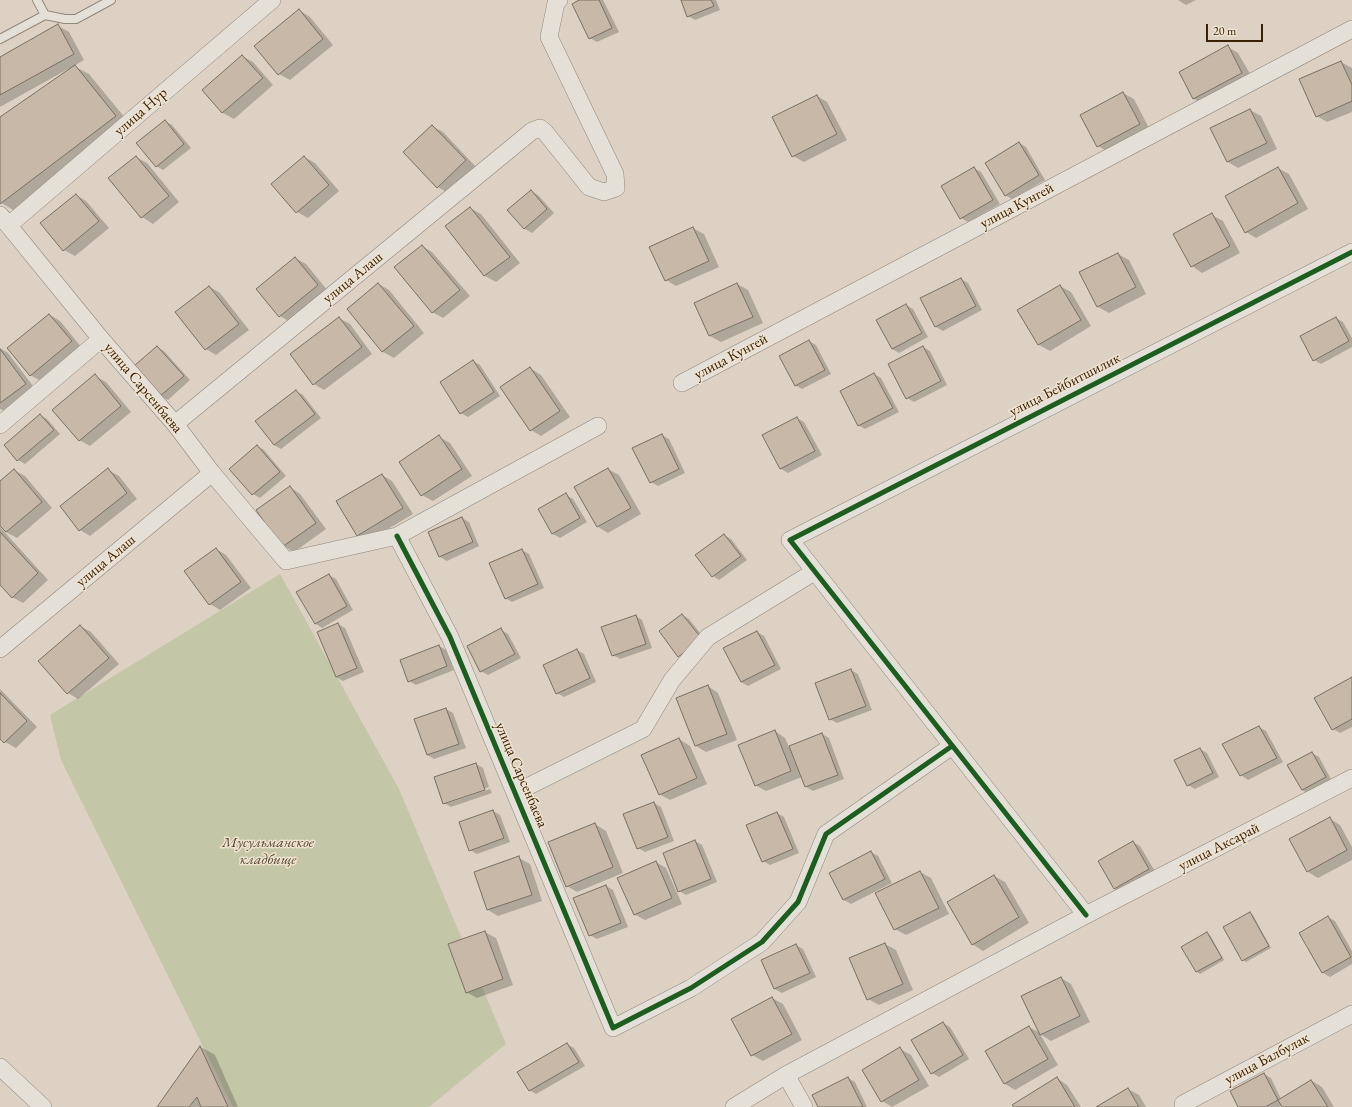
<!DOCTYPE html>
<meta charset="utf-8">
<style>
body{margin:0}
#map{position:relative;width:1352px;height:1107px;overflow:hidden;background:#dcd1c2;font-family:"EB Garamond",serif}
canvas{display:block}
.scale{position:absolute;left:1206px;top:24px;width:57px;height:18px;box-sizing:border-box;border:2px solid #392204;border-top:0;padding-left:5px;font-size:12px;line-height:14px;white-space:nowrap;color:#392204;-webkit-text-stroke:3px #efe2d1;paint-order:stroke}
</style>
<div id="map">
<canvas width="1352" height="1107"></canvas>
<div class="scale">20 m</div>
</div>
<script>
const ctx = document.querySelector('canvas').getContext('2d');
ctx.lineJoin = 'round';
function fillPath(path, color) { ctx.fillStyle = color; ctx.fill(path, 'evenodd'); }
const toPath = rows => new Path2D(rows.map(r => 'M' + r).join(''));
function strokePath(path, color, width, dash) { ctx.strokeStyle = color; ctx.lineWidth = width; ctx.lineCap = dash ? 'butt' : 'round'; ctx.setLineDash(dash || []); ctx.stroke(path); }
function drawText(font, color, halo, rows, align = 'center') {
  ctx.font = font + ' "EB Garamond",serif'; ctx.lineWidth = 3; ctx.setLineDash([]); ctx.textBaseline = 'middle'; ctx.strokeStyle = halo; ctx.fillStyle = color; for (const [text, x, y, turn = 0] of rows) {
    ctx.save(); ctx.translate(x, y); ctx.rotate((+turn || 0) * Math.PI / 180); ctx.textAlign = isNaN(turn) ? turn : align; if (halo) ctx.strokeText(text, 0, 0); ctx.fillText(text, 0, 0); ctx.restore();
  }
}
fillPath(toPath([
 [280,574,399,789,506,1044,429,1107,233,1107,61,760,50,715]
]), '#c4c6a8');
fillPath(toPath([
 [582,0,603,0,619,32,597,42,590,38],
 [682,0,716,0,720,10,695,20,688,16],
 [1178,0,1196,0,1186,5],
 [299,10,310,17,333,45,290,80,279,74],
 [58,26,69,32,84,60,74,66,89,74,130,124,15,211,0,202,0,118,68,70,68,69,0,107,0,58],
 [1228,47,1238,53,1253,79,1205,105,1194,99,1180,72],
 [242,56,253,62,273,85,234,119,223,113,203,90],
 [1341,62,1352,68,1352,112,1327,122,1317,116],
 [1123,93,1134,99,1150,130,1108,152,1098,146],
 [817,96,827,102,847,140,804,162,793,156],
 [1250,110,1261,116,1277,149,1238,168,1228,162,1212,129],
 [165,121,172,125,191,148,163,170,156,166],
 [432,126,443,132,476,167,448,193,438,187],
 [1019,143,1026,147,1045,180,1012,199,1005,195],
 [136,157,147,163,179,202,153,224,142,217,110,178],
 [304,157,315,163,339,191,308,218,297,212],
 [974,168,981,172,1000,204,968,222,961,218],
 [1278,168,1289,174,1308,209,1256,238,1246,232],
 [531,191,538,195,554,213,532,233,525,229,509,210],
 [76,195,86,201,109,228,75,256,64,250],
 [470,208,481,214,520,263,496,282,485,276,446,227],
 [1212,215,1223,221,1240,253,1202,273,1192,266],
 [693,228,704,234,719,267,676,286,666,280],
 [422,246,432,252,470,296,443,318,432,312],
 [1118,254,1129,260,1146,294,1109,313,1098,307,1081,273],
 [295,258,306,264,328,291,290,322,280,316],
 [961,279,968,283,982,310,943,331,936,327,922,299],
 [379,284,389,290,424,333,394,358,383,352,348,309],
 [737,284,748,290,763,323,721,342,710,336,695,304],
 [1060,286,1071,292,1091,326,1050,351,1039,345,1018,311],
 [210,287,220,293,249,330,216,355,206,349],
 [906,305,913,309,928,337,899,353,892,349],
 [50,315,60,321,82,348,41,381,30,375],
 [339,318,350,324,372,354,324,390,314,384],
 [1336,318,1343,322,1352,338,1352,347,1321,364,1314,360],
 [809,341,816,345,831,374,802,389,795,385],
 [157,347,164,351,190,380,168,400,161,396],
 [923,347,930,351,947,385,914,402,907,398],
 [0,348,8,353,36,390,6,412,0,409],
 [473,361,480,365,500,396,468,417,461,413],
 [530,368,541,375,570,417,541,436,531,430],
 [874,374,881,378,899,412,865,429,858,425,841,391],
 [95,376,106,382,131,412,90,446,79,440],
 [296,391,303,395,321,418,281,449,274,445],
 [40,415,47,419,60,434,25,464,18,460,5,445],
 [797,418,804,422,822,455,788,473,781,469,763,435],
 [662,435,669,439,685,473,658,486,651,482],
 [439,437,450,443,472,476,433,501,422,495],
 [257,446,264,450,286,476,260,498,253,494,231,469],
 [608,469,619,475,641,514,608,533,598,527],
 [14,470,25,476,52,508,17,538,4,531,0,524,0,482],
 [108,470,119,476,137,499,90,536,80,530],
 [382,475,392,481,413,514,368,541,358,535],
 [290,487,300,494,326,529,294,552,283,546],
 [566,495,573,499,587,522,560,538,553,534,539,510],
 [462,518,469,522,479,546,447,561,440,557],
 [0,527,48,580,23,603,12,597,0,583],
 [724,535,731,539,747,560,719,580,713,576],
 [216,549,226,555,251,588,220,610,210,604],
 [522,550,529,554,544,588,512,602,505,598],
 [329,575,336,579,353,610,322,628,316,624,298,593],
 [682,615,689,619,708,643,686,660,679,656],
 [636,616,642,620,652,648,620,659,613,655],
 [338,624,345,628,364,672,343,681,336,677],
 [80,626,91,632,119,664,78,699,68,693],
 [501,630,508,634,521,658,488,675,481,671],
 [757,632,764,636,781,669,748,686,741,682],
 [439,646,446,650,454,670,416,685,409,681],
 [577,650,584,654,596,682,564,697,557,693],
 [851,670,858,674,872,710,837,723,830,719],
 [1352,679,1352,727,1340,733,1333,729],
 [708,686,718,693,737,740,706,752,696,746],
 [0,689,37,727,16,748,5,742,0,737],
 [446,709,453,713,466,748,434,759,427,755,415,720],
 [1259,727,1266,731,1283,762,1248,780,1241,775],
 [775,731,785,738,789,747,822,734,829,738,844,779,813,791,806,787,802,777,766,791,755,785],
 [679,739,690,746,707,784,670,800,659,794],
 [1200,749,1207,753,1219,777,1195,789,1188,785],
 [1312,753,1319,757,1332,781,1309,794,1302,790],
 [476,764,483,768,489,787,448,801,448,803,490,789,492,793,451,807,444,803],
 [654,803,661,807,674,841,645,852,638,848],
 [493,811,500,815,510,842,477,854,470,850],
 [777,813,784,817,799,853,770,865,763,861],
 [1330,819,1340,825,1352,847,1352,860,1318,878,1308,872],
 [595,824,606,831,623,873,577,892,567,886],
 [695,841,702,845,717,882,686,895,679,891],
 [1133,842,1140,846,1156,873,1122,893,1115,889,1099,861],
 [871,852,878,856,892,883,851,904,844,900,830,873],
 [519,858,530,864,542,901,498,916,488,910],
 [656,862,666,868,682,904,645,920,634,914],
 [920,872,931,878,949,914,906,935,895,929],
 [994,876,1005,882,1029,923,983,951,972,944],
 [606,886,613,890,628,927,597,939,590,935],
 [1250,913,1253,915,1271,948,1246,962,1243,960],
 [1328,917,1335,921,1352,951,1352,964,1330,977,1323,973,1300,934],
 [485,932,496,938,513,985,477,998,466,992],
 [1207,934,1210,935,1224,960,1200,974,1197,972,1183,947],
 [885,944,896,950,913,990,879,1005,868,999],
 [796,945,803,949,816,977,782,993,775,989,762,961],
 [1061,978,1071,984,1090,1022,1051,1041,1040,1034,1058,1065,1015,1090,1005,1084,986,1052,1029,1027,1040,1033],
 [772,998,783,1004,802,1040,763,1061,752,1055],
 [943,1023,950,1027,969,1059,939,1077,932,1073],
 [567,1044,574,1048,585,1066,536,1094,529,1090],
 [201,1047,215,1055,238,1107,159,1107],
 [900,1049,911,1055,929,1086,892,1107,882,1101],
 [1264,1074,1271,1078,1281,1099,1312,1081,1322,1087,1334,1107,1283,1107,1282,1105,1279,1107,1239,1107],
 [848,1078,855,1082,867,1107,819,1107],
 [1057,1078,1067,1085,1081,1107,1015,1107],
 [1128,1089,1139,1095,1146,1107,1098,1107]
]), '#0003');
const building = toPath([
 [579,0,599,0,612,28,589,39,572,4,579,0],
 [681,0,711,0,714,6,687,17,681,0],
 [299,9,323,39,278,75,254,46,299,9],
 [58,24,74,54,0,95,0,57,58,24],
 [1228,45,1242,73,1193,99,1179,72,1228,45],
 [242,55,263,78,222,113,202,90,242,55],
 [1341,61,1352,85,1352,101,1316,117,1299,79,1341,61],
 [75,65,116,116,0,204,0,117,75,65],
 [1123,92,1140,124,1097,147,1080,115,1123,92],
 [817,95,837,134,792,157,772,117,817,95],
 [1250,109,1267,143,1227,162,1210,128,1250,109],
 [165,120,184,144,156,167,136,143,165,120],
 [432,125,466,160,437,188,403,152,432,125],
 [1019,142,1039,175,1005,196,985,163,1019,142],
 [136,156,169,196,141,218,108,178,136,156],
 [304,156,329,185,296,213,271,184,304,156],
 [974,167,993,200,960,219,941,186,974,167],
 [1278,167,1298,203,1245,233,1225,196,1278,167],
 [531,190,547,209,524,229,507,210,531,190],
 [76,194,99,221,63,251,40,223,76,194],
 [470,207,510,257,484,276,445,226,470,207],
 [1212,213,1230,246,1191,267,1173,234,1212,213],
 [693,227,709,261,665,281,649,247,693,227],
 [422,245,460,290,432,313,394,267,422,245],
 [1118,253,1136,287,1097,307,1079,272,1118,253],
 [295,257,318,285,279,317,256,289,295,257],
 [961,278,976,306,935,327,920,298,961,278],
 [378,283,414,326,382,352,347,309,378,283],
 [737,283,753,317,709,336,694,303,737,283],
 [1060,285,1081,320,1038,345,1017,310,1060,285],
 [209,286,239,324,205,350,175,312,209,286],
 [906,304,922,333,892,349,876,320,906,304],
 [49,314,72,341,30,376,7,348,49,314],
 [339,317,362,347,313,385,290,354,339,317],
 [1336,317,1349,341,1313,361,1300,336,1336,317],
 [809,340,825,370,795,386,779,356,809,340],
 [157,346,184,376,160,396,134,366,157,346],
 [923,346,941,381,906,399,888,364,923,346],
 [0,349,26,384,0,403,0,349],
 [473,360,494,392,460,414,440,382,473,360],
 [530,367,560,411,530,431,500,387,530,367],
 [874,373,893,408,858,426,840,391,874,373],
 [95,374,121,406,79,441,52,410,95,374],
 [296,390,315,414,274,445,255,421,296,390],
 [40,414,54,430,17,461,4,445,40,414],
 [797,417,815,451,780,469,762,435,797,417],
 [662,434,679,469,650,483,632,448,662,434],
 [439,435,462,469,421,496,399,462,439,435],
 [257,445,280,472,252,495,229,469,257,445],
 [108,468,127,493,79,531,60,506,108,468],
 [608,468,631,508,597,527,574,487,608,468],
 [14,469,42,502,6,532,0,526,0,481,14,469],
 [382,474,403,508,357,536,336,501,382,474],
 [290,486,316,523,282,547,256,510,290,486],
 [566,493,580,518,552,534,538,509,566,493],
 [462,517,473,542,439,557,428,532,462,517],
 [0,532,38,573,12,598,0,585,0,532],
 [724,534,741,556,712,577,695,555,724,534],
 [216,548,241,582,209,605,184,571,216,548],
 [522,549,538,584,505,599,489,563,522,549],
 [329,574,347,606,315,624,296,592,329,574],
 [682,614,702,639,678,657,659,631,682,614],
 [636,615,646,644,612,656,601,627,636,615],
 [338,623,357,668,336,677,317,632,338,623],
 [80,625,109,658,67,694,38,661,80,625],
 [501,628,515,654,480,672,467,646,501,628],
 [757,631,775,665,741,682,723,648,757,631],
 [439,645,447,666,408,682,400,660,439,645],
 [577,649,590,678,556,694,543,665,577,649],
 [851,669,866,706,829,720,815,683,851,669],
 [1352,677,1352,719,1332,730,1314,698,1352,677],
 [708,685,727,734,695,746,676,698,708,685],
 [0,693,27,721,4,743,0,739,0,693],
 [446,708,459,744,427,755,414,719,446,708],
 [1259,726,1277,758,1240,776,1222,744,1259,726],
 [775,730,791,771,755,786,738,745,775,730],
 [822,733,838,775,805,787,789,746,822,733],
 [679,738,697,778,659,795,641,755,679,738],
 [1200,748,1213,773,1187,786,1174,760,1200,748],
 [1312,752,1326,777,1302,790,1287,765,1312,752],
 [476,763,485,790,443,804,434,777,476,763],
 [654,802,668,837,637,849,623,814,654,802],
 [493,810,504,838,469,851,459,822,493,810],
 [777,812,793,849,762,862,746,825,777,812],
 [1330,817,1347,850,1307,872,1289,839,1330,817],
 [595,823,613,867,566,887,548,842,595,823],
 [695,840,711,879,678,892,663,853,695,840],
 [1133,841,1149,869,1114,889,1098,861,1133,841],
 [871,851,885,879,843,900,829,873,871,851],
 [519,856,532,895,487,910,474,872,519,856],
 [656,861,672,898,634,915,617,878,656,861],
 [920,871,939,908,894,930,875,893,920,871],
 [994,875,1019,917,972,945,947,902,994,875],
 [606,885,621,923,589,936,573,898,606,885],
 [1250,912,1269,946,1242,961,1223,927,1250,912],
 [1328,916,1351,957,1322,973,1299,933,1328,916],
 [485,931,503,979,466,993,448,944,485,931],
 [1207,932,1222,958,1196,972,1181,947,1207,932],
 [885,943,903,984,867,1000,849,958,885,943],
 [796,944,810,973,774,989,761,960,796,944],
 [1061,977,1080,1016,1040,1035,1021,996,1061,977],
 [772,997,792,1034,751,1056,731,1019,772,997],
 [943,1022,963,1055,931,1074,911,1040,943,1022],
 [1029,1026,1048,1059,1004,1084,985,1051,1029,1026],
 [567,1043,579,1062,529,1091,517,1072,567,1043],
 [200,1046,228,1107,201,1107,197,1097,189,1107,157,1107,200,1046],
 [900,1047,919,1080,881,1102,862,1070,900,1047],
 [1264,1073,1278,1100,1265,1107,1238,1107,1230,1091,1264,1073],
 [848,1077,863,1107,818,1107,812,1095,848,1077],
 [1057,1077,1075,1107,1014,1107,1012,1105,1057,1077],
 [1311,1080,1328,1107,1282,1107,1278,1100,1311,1080],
 [1128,1088,1139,1107,1096,1107,1128,1088]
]);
fillPath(building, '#c8b8a8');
strokePath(building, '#797063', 1);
const lane = toPath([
 [45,15,65,19,76,19,111,0],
 [0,39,45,15,37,0]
]);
const street = toPath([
 [0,215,101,339,175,424,212,473,286,561,397,536,598,426],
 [9,225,272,0],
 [682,383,1352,29],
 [175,424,532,131,540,128,545,132,589,187,604,192,616,188,615,174,549,37,556,3,559,0],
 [0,425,101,339],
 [397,536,450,637,613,1028,691,988,762,942,798,902,826,834,952,746],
 [0,649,212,473],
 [515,793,643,729,672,680,708,637,814,572],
 [1086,915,790,540,1352,252],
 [0,1067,43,1107],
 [786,1075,804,1107],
 [1183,1104,1352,1014],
 [734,1107,786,1075,1086,915,1352,778]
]);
strokePath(lane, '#91887c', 10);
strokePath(street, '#91887c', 18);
strokePath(lane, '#e4dfd7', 8);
strokePath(street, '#e4dfd7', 17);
strokePath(toPath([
 [397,536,450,637,613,1028,691,988,762,942,798,902,826,834,952,746],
 [1086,915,790,540,1352,252]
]), '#1b5e20', 5);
drawText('15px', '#392204', '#efe2d1', [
 ["улица Нур",141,112,-41],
 ["улица Кунгей",1017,206,-28],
 ["улица Алаш",353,278,-39],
 ["улица Кунгей",731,357,-28],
 ["улица Бейбитшилик",1065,385,-27],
 ["улица Сарсенбаева",143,388,50],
 ["улица Алаш",106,561,-40],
 ["улица Сарсенбаева",521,775,67],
 ["улица Аксарай",1219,847,-27],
 ["улица Балбулак",1267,1059,-28]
]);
drawText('italic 15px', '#574928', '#efe2d1', [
 ["Мусульманское",268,843],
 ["кладбище",268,860]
]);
</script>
